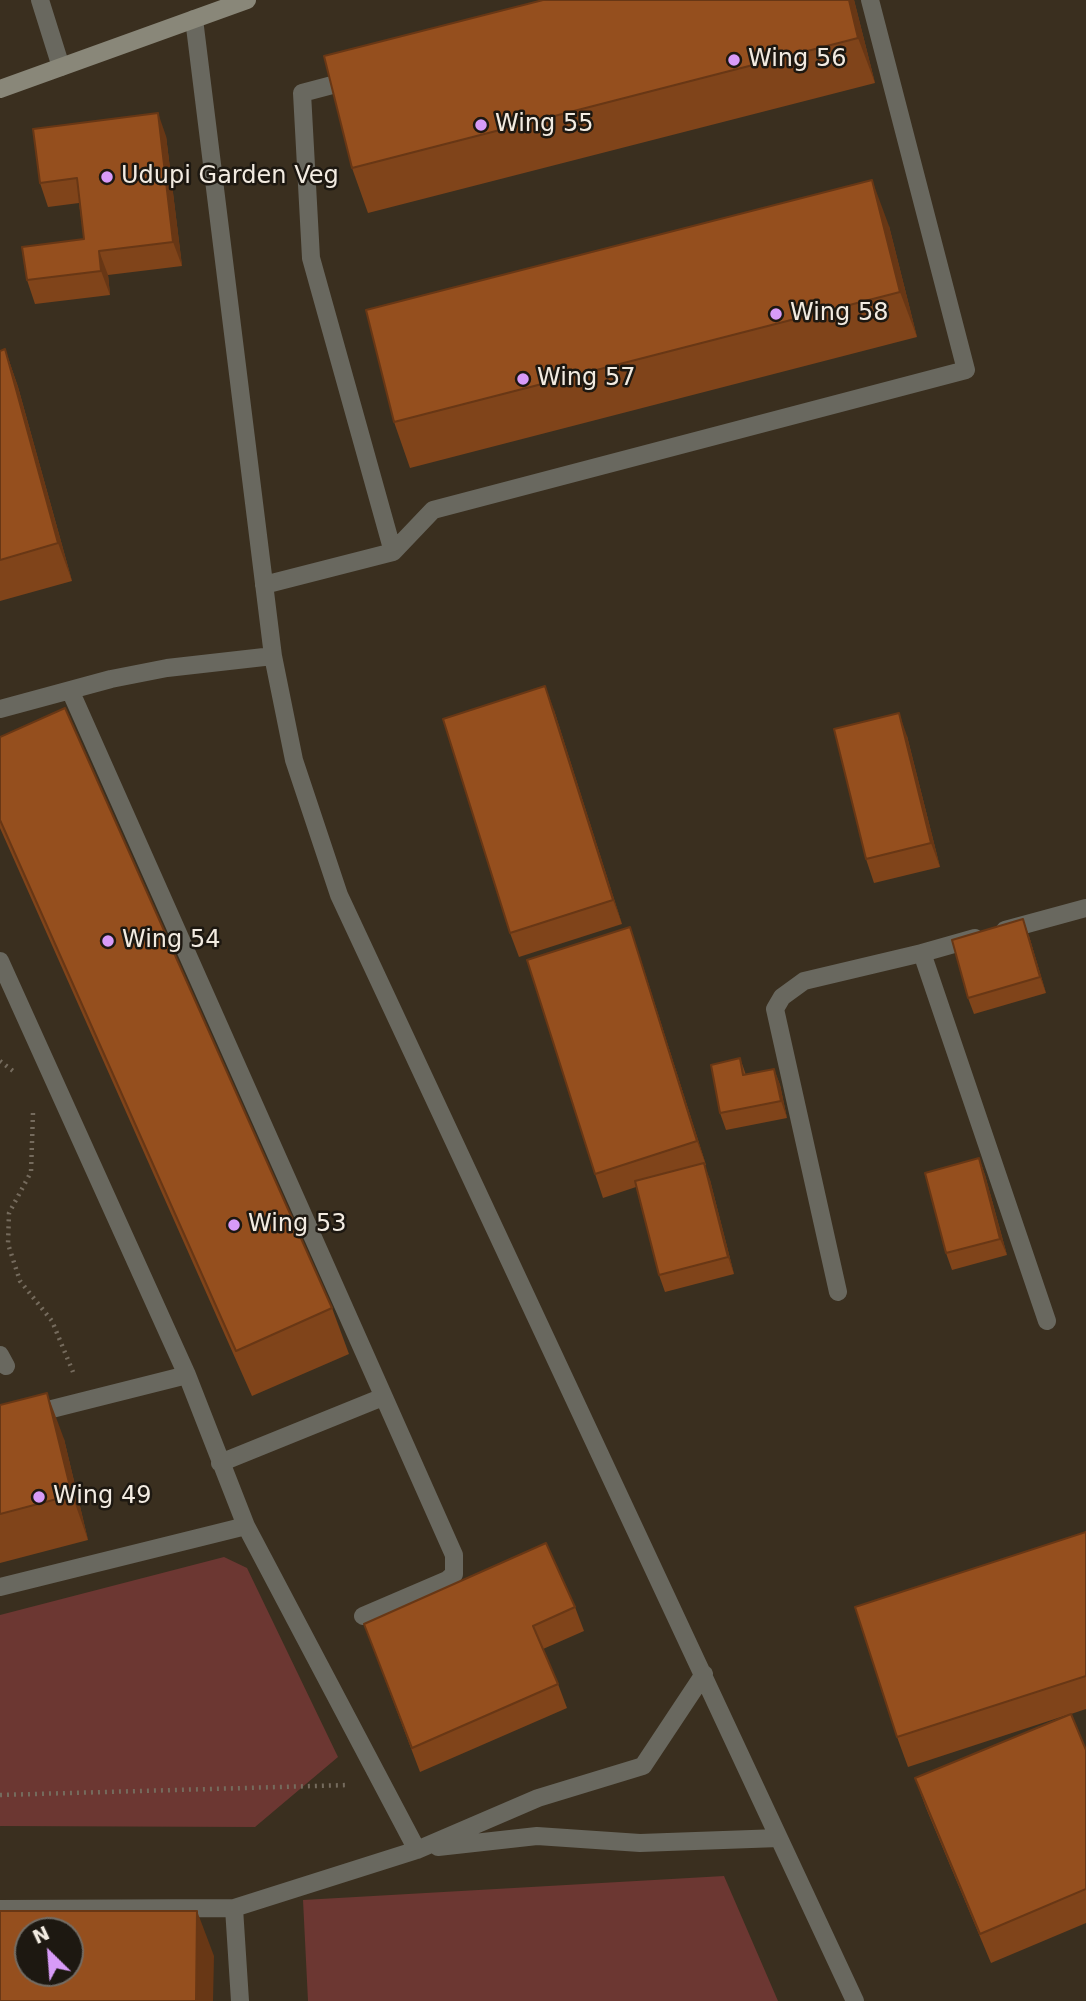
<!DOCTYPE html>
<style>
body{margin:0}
#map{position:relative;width:1086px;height:2001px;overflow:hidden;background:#3a2f1f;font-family:"DejaVu Sans",sans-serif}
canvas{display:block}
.north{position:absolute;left:14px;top:1917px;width:70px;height:70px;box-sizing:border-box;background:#1d1811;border:2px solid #726c64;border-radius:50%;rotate:335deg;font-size:19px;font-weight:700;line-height:28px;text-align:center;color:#f2ebe1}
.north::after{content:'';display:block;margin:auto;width:24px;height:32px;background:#d89bf8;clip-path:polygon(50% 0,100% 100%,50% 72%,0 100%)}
</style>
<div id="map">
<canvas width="1086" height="2001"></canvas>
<div class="north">N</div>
</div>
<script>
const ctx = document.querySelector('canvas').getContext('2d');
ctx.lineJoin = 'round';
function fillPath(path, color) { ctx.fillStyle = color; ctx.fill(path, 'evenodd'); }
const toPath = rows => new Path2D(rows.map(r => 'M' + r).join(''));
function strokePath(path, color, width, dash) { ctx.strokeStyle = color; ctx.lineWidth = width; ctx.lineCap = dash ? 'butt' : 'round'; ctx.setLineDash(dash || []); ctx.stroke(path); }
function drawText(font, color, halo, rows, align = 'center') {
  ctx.font = font + ' "DejaVu Sans",sans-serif'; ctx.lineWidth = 5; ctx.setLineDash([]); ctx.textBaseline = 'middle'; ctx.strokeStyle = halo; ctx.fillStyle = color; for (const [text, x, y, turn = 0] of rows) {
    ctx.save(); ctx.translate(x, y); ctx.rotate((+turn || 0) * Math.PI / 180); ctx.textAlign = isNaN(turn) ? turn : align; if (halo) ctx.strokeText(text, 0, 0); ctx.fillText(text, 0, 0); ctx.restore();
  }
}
fillPath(toPath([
 [224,1557,247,1568,338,1757,255,1827,0,1826,0,1615],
 [724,1876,778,2001,308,2001,303,1900]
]), '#6c3732');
strokePath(toPath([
 [0,1061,13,1071],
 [33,1113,31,1172,9,1213,8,1244,20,1281,52,1321,73,1372],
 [0,1795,349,1785]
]), '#756b5d', 4.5, [2, 5]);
strokePath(toPath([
 [40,0,61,67],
 [194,19,273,656,294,760,339,895,855,2001],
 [355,79,302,93,311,258,393,552],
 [264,585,393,552,433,510,966,370,870,0],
 [70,690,454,1555,454,1574,447,1580,363,1616],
 [0,709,111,679,167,668,273,656],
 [1005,930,1086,908],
 [975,938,922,953,1047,1321],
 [0,961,187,1375,246,1526,417,1850],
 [838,1292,775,1009,782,997,804,981,922,953],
 [0,1355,6,1366],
 [0,1422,187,1375],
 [220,1463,383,1397],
 [0,1587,246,1526],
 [438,1847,537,1836,640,1843,779,1838],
 [234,1908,240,2001],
 [0,1909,234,1908,417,1850,538,1798,643,1766,704,1674]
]), '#69685f', 18);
strokePath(toPath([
 [0,89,247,0]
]), '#898779', 18);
fillPath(toPath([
 [854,0,875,83,368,213,352,168],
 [166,136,182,266,108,275,110,295,35,304,27,280,84,239,79,203,48,207,40,183],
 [889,226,917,337,410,468,394,422],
 [5,349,18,387,72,581,0,601,0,351],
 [554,710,622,924,519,957,510,933],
 [907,736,940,867,874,883,866,859],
 [0,737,332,1308,349,1354,252,1396,0,828],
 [1029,936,1046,993,974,1014,968,998],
 [638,951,706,1165,704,1165,710,1180,734,1274,665,1292,659,1275,636,1187,603,1198,595,1174],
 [740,1058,746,1075,774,1069,780,1085,787,1118,726,1130,720,1113],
 [979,1158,985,1175,1007,1255,952,1270,946,1253],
 [0,1405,64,1439,88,1540,0,1563],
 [1086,1532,1086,1709,1071,1714,1086,1750,1086,1923,991,1963,926,1808,915,1778,1070,1714,908,1767,897,1737],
 [575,1607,584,1631,543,1649,558,1684,567,1708,420,1772,364,1624]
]), '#80441a');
fillPath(toPath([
 [849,0,854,0,875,83,858,38],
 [158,113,166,136,182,266,173,242],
 [872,180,889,226,917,337,900,292],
 [99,251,108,275,110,295,101,271],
 [5,349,18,387,72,581,58,543],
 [545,686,554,710,622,924,613,900],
 [899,713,907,736,940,867,931,843],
 [1023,919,1029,936,1046,993,1040,977],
 [630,927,638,951,706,1165,697,1141],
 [774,1069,780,1085,787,1118,781,1101],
 [979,1158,985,1175,1007,1255,1000,1239],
 [704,1163,710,1180,734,1274,728,1257],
 [47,1393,64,1439,88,1540,72,1495],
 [197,1911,214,1956,213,2001,196,2001]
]), '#683715');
const building = toPath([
 [543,0,849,0,858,38,352,168,324,56,543,0],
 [158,113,173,242,99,251,101,271,27,280,22,247,84,239,77,178,40,183,33,129,158,113],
 [872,180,900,292,394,422,366,310,872,180],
 [5,349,58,543,0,560,0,351,5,349],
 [545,686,613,900,510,933,443,719,545,686],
 [65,708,332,1308,236,1351,0,820,0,737,65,708],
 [899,713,931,843,866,859,834,729,899,713],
 [1023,919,1040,977,968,998,952,940,1023,919],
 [630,927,697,1141,595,1174,527,960,630,927],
 [740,1058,743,1075,774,1069,781,1101,720,1113,711,1065,740,1058],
 [979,1158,1000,1239,946,1253,925,1173,979,1158],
 [704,1163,728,1257,659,1275,635,1181,704,1163],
 [47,1393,72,1495,0,1514,0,1405,47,1393],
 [1086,1532,1086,1676,897,1737,855,1607,1086,1532],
 [546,1543,575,1607,533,1626,558,1684,412,1748,364,1624,546,1543],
 [1071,1714,1086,1750,1086,1889,980,1934,915,1778,1071,1714],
 [0,1911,197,1911,196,2001,0,2001,0,1911],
 [28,1931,70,1931,70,1973,28,1973,28,1931]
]);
fillPath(building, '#954f1e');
strokePath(building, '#683715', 2);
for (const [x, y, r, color] of [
 [734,60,7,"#d89bf8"],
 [481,125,7,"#d89bf8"],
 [107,177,7,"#d89bf8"],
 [776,314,7,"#d89bf8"],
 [523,379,7,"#d89bf8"],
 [108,941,7,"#d89bf8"],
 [234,1225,7,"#d89bf8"],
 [39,1497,7,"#d89bf8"]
]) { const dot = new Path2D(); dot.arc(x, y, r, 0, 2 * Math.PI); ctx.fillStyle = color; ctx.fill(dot); strokePath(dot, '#1d1811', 2.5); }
drawText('24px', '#f2ebe1', '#1d1811', [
 ["Wing 56",748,60],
 ["Wing 55",495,125],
 ["Udupi Garden Veg",121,177],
 ["Wing 58",790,314],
 ["Wing 57",537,379],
 ["Wing 54",122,941],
 ["Wing 53",248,1225],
 ["Wing 49",53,1497]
], 'left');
</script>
